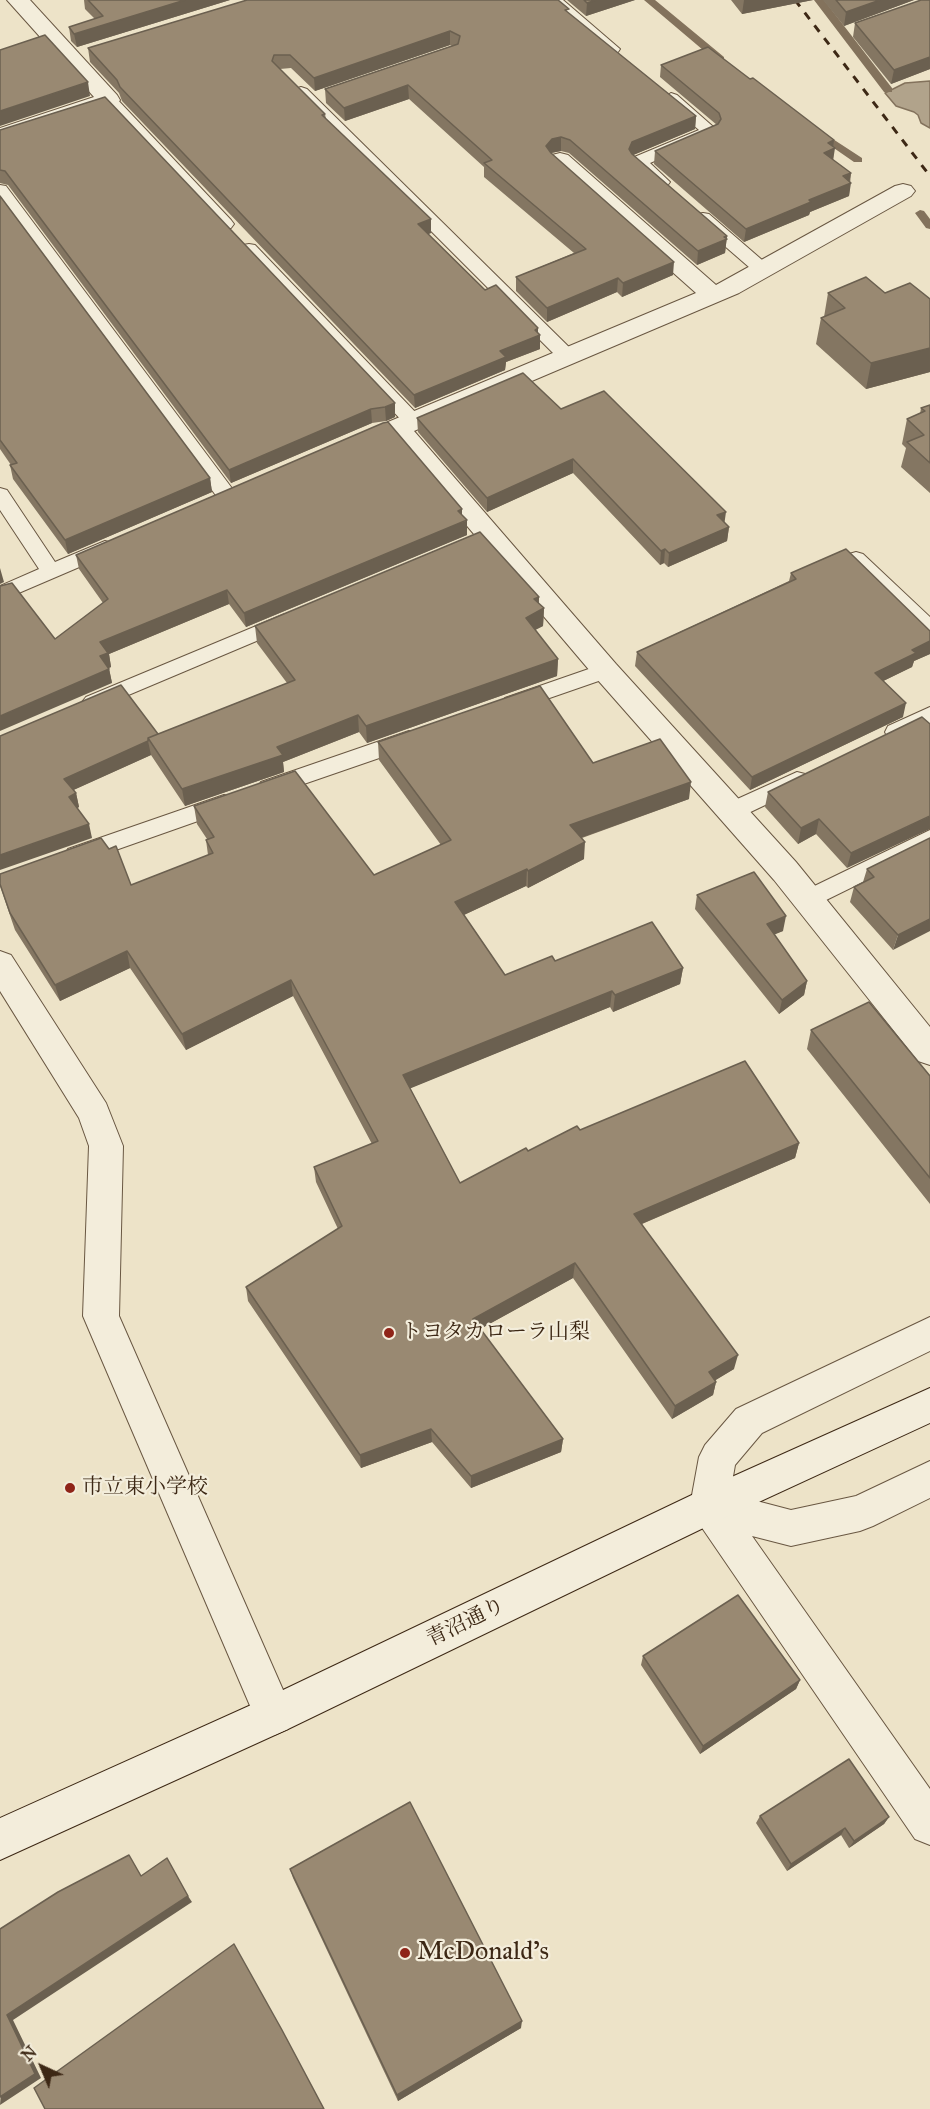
<!DOCTYPE html>
<meta charset="utf-8">
<style>
body{margin:0}
#map{position:relative;width:930px;height:2109px;overflow:hidden;background:#ede3c8;font-family:"IM FELL Great Primer",serif}
canvas{display:block}
.north{position:absolute;left:12px;top:2037px;width:60px;height:60px;-webkit-text-stroke:4px #f3eddb;paint-order:stroke;rotate:316deg;font-size:16px;font-weight:700;line-height:24px;text-align:center;color:#3d2815}
.north::after{content:'';display:block;margin:auto;width:21px;height:27px;background:#3d2815;clip-path:polygon(50% 0,100% 100%,50% 72%,0 100%)}
</style>
<div id="map">
<canvas width="930" height="2109"></canvas>
<div class="north">N</div>
</div>
<script>
const ctx = document.querySelector('canvas').getContext('2d');
ctx.lineJoin = 'round';
function fillPath(path, color) { ctx.fillStyle = color; ctx.fill(path, 'evenodd'); }
const toPath = rows => new Path2D(rows.map(r => 'M' + r).join(''));
function strokePath(path, color, width, dash) { ctx.strokeStyle = color; ctx.lineWidth = width; ctx.lineCap = dash ? 'butt' : 'round'; ctx.setLineDash(dash || []); ctx.stroke(path); }
function drawText(font, color, halo, rows, align = 'center') {
  ctx.font = font + ' "IM FELL Great Primer","Noto Serif JP",serif'; ctx.lineWidth = 4.5; ctx.setLineDash([]); ctx.textBaseline = 'middle'; ctx.strokeStyle = halo; ctx.fillStyle = color; for (const [text, x, y, turn = 0] of rows) {
    ctx.save(); ctx.translate(x, y); ctx.rotate((+turn || 0) * Math.PI / 180); ctx.textAlign = isNaN(turn) ? turn : align; if (halo) ctx.strokeText(text, 0, 0); ctx.fillText(text, 0, 0); ctx.restore();
  }
}
const water = toPath([
 [930,81,930,128,921,123,918,115,914,112,896,106,885,93,905,83,930,81]
]);
fillPath(water, '#b1a38b');
strokePath(water, '#83725c', 1.5);
fillPath(toPath([
 [644,0,655,0,724,57,724,61,716,61,644,0],
 [814,0,824,0,892,88,892,92,884,92,814,0],
 [819,130,862,158,862,162,854,162,815,135,814,133,819,130],
 [920,210,924,211,930,219,930,229,926,228,915,213,920,210]
]), '#83725c');
const lane = toPath([
 [545,0,563,0,620,49,618,52,606,52,545,0],
 [301,87,307,89,574,352,576,356,574,360,560,360,295,95,293,92,295,89,301,87],
 [671,93,677,95,718,131,716,135,650,163,670,182,667,186,661,187,655,186,630,162,632,158,699,130,665,101,663,98,671,93],
 [109,95,115,97,231,220,234,224,231,228,219,228,103,103,101,100,103,97,109,95],
 [0,185,6,186,234,491,237,496,234,501,227,503,220,501,0,202,0,185],
 [703,213,709,214,769,266,772,270,769,274,757,274,697,222,694,218,697,214,703,213],
 [249,244,255,245,420,417,422,421,420,425,413,427,406,425,243,253,240,249,243,245,249,244],
 [0,488,7,490,55,562,105,541,112,543,115,548,112,553,0,601,0,586,39,569,0,510,0,488],
 [856,552,863,554,930,617,930,636,923,634,849,564,846,559,849,554,856,552],
 [285,614,292,616,295,621,292,626,100,707,93,710,86,707,82,702,86,697,285,614],
 [606,663,613,666,616,671,613,676,512,711,505,708,501,703,505,698,606,663],
 [930,707,930,724,904,738,896,740,888,738,885,732,888,726,930,707],
 [409,731,417,733,420,739,417,745,269,796,261,794,258,788,261,782,409,731],
 [797,772,805,774,808,780,805,786,740,817,732,819,724,817,721,811,724,805,797,772],
 [224,795,232,797,235,803,232,809,76,864,68,861,65,855,68,849,224,795],
 [930,830,930,849,816,905,808,908,800,905,797,899,800,893,930,830]
]);
const street = toPath([
 [7,0,30,0,117,95,120,100,117,105,0,143,0,128,94,97,7,0],
 [560,153,568,155,716,285,895,186,903,184,911,186,915,191,911,196,739,293,414,431,616,664,796,862,930,1027,930,1065,918,1061,774,880,596,678,384,428,388,422,696,293,552,165,548,160,552,155,560,153],
 [0,951,11,955,106,1103,123,1146,119,1316,294,1715,288,1729,274,1735,260,1729,83,1316,89,1146,79,1118,0,991,0,951],
 [930,1317,930,1351,762,1433,735,1465,730,1494,791,1510,856,1496,930,1461,930,1498,873,1526,860,1531,791,1546,752,1536,930,1789,930,1845,915,1839,696,1519,690,1506,699,1457,705,1445,736,1409,930,1317]
]);
const secondary = toPath([
 [930,1388,930,1423,722,1519,288,1729,0,1860,0,1818,260,1701,696,1493,930,1388]
]);
strokePath(lane, '#695742', 2);
strokePath(street, '#695742', 2);
strokePath(secondary, '#3d2815', 2);
fillPath(lane, '#f3eddb');
fillPath(street, '#f3eddb');
fillPath(secondary, '#f3eddb');
strokePath(toPath([
 [795,0,930,176]
]), '#3d2815', 3, [8, 8]);
fillPath(toPath([
 [84,0,230,0,77,47,71,41,69,27,95,19,85,9],
 [567,0,635,0,586,16],
 [731,0,813,0,742,14],
 [823,0,914,0,844,26],
 [930,0,930,69,891,84,853,37,855,23],
 [569,14,696,116,695,129,633,155,727,236,725,253,697,265,569,153,561,151,551,153,673,275,622,297,617,292,547,322,516,291,516,277,574,253,484,177,484,167,409,99,345,121,326,103,325,89,452,46,450,45,315,91,291,68,280,69,325,114,326,119,431,233,428,234,485,290,538,333,540,349,506,362,505,370,415,408,122,101,119,93,90,62,88,48],
 [661,65,750,79,834,140,833,160,851,173,849,196,810,212,809,215,744,242,654,164,655,151,717,125,660,77],
 [105,97,395,417,386,421,372,423,231,483,8,185,0,183,0,130],
 [0,196,210,478,212,492,68,554,13,479,10,465,11,465,0,449],
 [828,293,885,293,930,299,930,372,866,389,816,344,821,318,824,317],
 [930,405,930,493,901,467,906,448,902,444,907,419,920,414,921,408],
 [561,409,725,523,729,527,727,541,668,567,664,563,660,565,573,473,487,512,418,432,417,418],
 [462,509,462,515,467,535,246,627,229,604,109,654,111,667,109,668,112,683,55,639,103,603,79,569,76,555],
 [791,573,930,631,930,654,914,661,912,667,883,681,903,717,750,790,635,666,637,652,789,581],
 [539,597,539,604,544,608,543,626,535,630,558,659,557,676,367,743,359,732,283,762,284,772,185,806,151,755,73,790,76,793,79,807,77,808,92,838,0,736,158,734,287,683,257,643,255,626],
 [930,724,847,868,816,834,798,844,765,807,768,792],
 [378,742,593,763,689,799,582,838,584,859,528,888,526,886,464,915,505,975,555,961,683,968,680,984,613,1012,610,1007,410,1088,460,1183,528,1151,580,1130,799,1143,795,1158,642,1224,734,1369,715,1380,716,1382,713,1395,672,1419,573,1278,480,1329,563,1439,561,1452,471,1488,432,1442,361,1468,248,1301,246,1287,338,1229,316,1182,314,1167,372,1144,293,996,186,1050,130,968,60,1001,15,930,0,886,0,874,131,885,208,855,206,840,207,839,197,824,194,806,374,875,441,845,379,760],
 [930,838,893,950,850,902,854,887,863,882,867,869],
 [697,895,783,931,774,934,807,981,804,995,779,1014,695,909],
 [811,1030,930,1076,930,1204,807,1049],
 [643,1656,800,1680,796,1689,700,1754,641,1665],
 [760,1816,889,1817,884,1824,849,1848,841,1835,787,1871,756,1823],
 [290,1869,521,2028,398,2101,293,1878]
]), '#847662');
fillPath(toPath([
 [185,0,230,0,77,47,74,34],
 [596,0,635,0,586,16,587,3],
 [744,0,813,0,742,14],
 [880,0,914,0,844,26,846,12],
 [450,31,450,45,315,91,314,78],
 [930,57,930,69,891,84,894,70],
 [88,82,90,96,0,126,0,111],
 [408,85,409,99,345,121,344,108],
 [696,116,695,129,631,156,629,149,632,142],
 [561,137,561,151,551,153,546,146,552,139],
 [834,140,833,149,835,148,833,161,824,153,828,143],
 [851,173,849,184,851,183,849,196,810,212,809,215,744,242,746,229],
 [431,219,431,233,418,238,418,224],
 [727,236,725,253,697,265,698,251],
 [674,262,673,275,622,297,623,283],
 [618,278,617,292,547,322,547,308],
 [538,328,538,336,540,335,540,349,506,362,505,370,415,408,414,395,500,351],
 [930,348,930,372,866,389,871,363],
 [395,403,395,417,386,421,385,407],
 [371,409,372,423,231,483,229,470],
 [573,459,573,473,487,512,487,498],
 [210,478,212,492,68,554,65,540],
 [462,509,462,523,467,520,467,535,246,627,244,613],
 [726,512,724,526,717,515],
 [729,527,727,541,668,567,669,553],
 [665,549,664,563,660,565,661,551],
 [0,568,4,582,0,584],
 [227,590,229,604,109,654,111,667,103,670,100,656,100,642],
 [539,597,538,611,544,608,543,626,525,635,526,618,534,599],
 [930,641,930,654,914,661,912,667,871,687,875,673,912,650],
 [558,659,557,676,367,743,366,726],
 [109,669,112,683,0,731,0,716],
 [906,703,903,717,750,790,752,777],
 [358,715,359,732,283,762,284,772,185,806,182,789,277,747],
 [148,741,151,755,67,793,64,779],
 [691,782,689,799,569,842,570,825],
 [76,793,79,807,72,811,69,797],
 [930,816,930,829,847,868,851,853],
 [819,819,816,834,798,844,801,828],
 [89,824,92,838,0,870,0,855],
 [585,842,584,859,528,888,528,871],
 [527,869,526,886,455,919,455,902],
 [786,916,783,931,764,939,767,924],
 [930,919,930,931,893,950,898,935],
 [127,951,130,968,60,1001,55,985],
 [683,968,680,984,613,1012,615,995],
 [291,980,293,996,186,1050,182,1034],
 [807,981,804,995,779,1014,782,1000],
 [612,991,610,1007,404,1091,403,1075],
 [799,1143,795,1158,632,1228,634,1214],
 [575,1263,573,1278,473,1333,473,1319],
 [738,1355,734,1369,706,1386,709,1372],
 [716,1382,713,1395,672,1419,675,1406],
 [431,1429,432,1442,361,1468,360,1455],
 [563,1439,561,1452,471,1488,471,1476],
 [800,1680,796,1689,700,1754,703,1746],
 [889,1817,884,1824,849,1848,854,1841],
 [845,1828,841,1835,787,1871,791,1864],
 [188,1896,192,1902,13,2020,41,2078,0,2105,7,2015],
 [522,2021,521,2028,398,2101,397,2095]
]), '#6b6050');
const building = toPath([
 [88,0,185,0,74,34,69,27,103,16,88,0],
 [247,0,558,0,569,9,565,10,696,116,632,142,629,149,632,154,727,236,724,237,727,239,698,251,570,140,561,137,552,139,546,146,551,153,674,262,623,283,618,278,547,308,516,277,586,249,484,163,492,160,408,85,344,108,325,89,458,44,460,36,450,31,314,78,290,55,274,55,272,61,325,114,322,115,431,219,418,224,485,290,496,285,538,328,535,330,540,335,500,351,506,357,414,395,120,87,117,80,88,48,247,0],
 [584,0,596,0,587,3,584,0],
 [836,0,880,0,846,12,836,0],
 [921,0,930,0,930,57,894,70,855,23,921,0],
 [45,35,88,82,0,111,0,50,45,35],
 [708,47,750,79,753,78,834,140,828,143,835,148,824,153,851,173,843,176,851,183,809,200,811,202,746,229,655,151,718,124,721,119,719,113,661,65,708,47],
 [105,97,395,403,385,407,371,409,229,470,5,171,0,170,0,130,105,97],
 [0,196,210,478,65,540,10,465,17,463,0,440,0,196],
 [866,277,885,293,910,283,930,299,930,348,871,363,821,318,845,308,828,293,866,277],
 [523,373,561,409,604,391,726,512,717,515,729,527,669,553,665,549,661,551,573,459,487,498,417,418,523,373],
 [930,405,930,463,907,442,924,435,907,419,925,411,921,408,930,405],
 [388,422,462,509,458,511,467,520,244,613,227,590,100,642,108,653,100,656,109,669,0,716,0,586,12,583,55,639,108,599,76,555,383,423,388,422],
 [480,532,539,597,534,599,544,608,526,618,558,659,366,726,358,715,277,747,283,755,182,789,148,738,295,680,255,626,480,532],
 [846,549,930,631,930,641,912,650,916,653,875,673,906,703,752,777,637,652,796,579,791,573,846,549],
 [121,685,158,734,148,738,148,741,64,779,76,793,69,797,89,824,0,855,0,736,121,685],
 [540,686,593,763,660,739,691,782,570,825,585,842,528,871,527,869,455,902,505,975,552,956,555,961,652,922,683,968,615,995,612,991,403,1075,460,1183,526,1148,528,1151,577,1126,580,1130,745,1061,799,1143,634,1214,738,1355,709,1372,716,1382,675,1406,575,1263,473,1319,563,1439,471,1476,431,1429,360,1455,246,1287,342,1226,314,1167,378,1141,291,980,182,1034,127,951,55,985,10,913,0,884,0,874,101,838,109,849,116,846,131,885,213,853,206,840,214,837,194,806,295,771,374,875,451,840,378,742,540,686],
 [922,717,930,724,930,816,851,853,819,819,801,828,768,792,922,717],
 [930,838,930,919,898,935,854,887,874,877,867,869,930,838],
 [754,872,786,916,767,924,807,981,782,1000,697,895,754,872],
 [869,1002,930,1076,930,1178,811,1030,869,1002],
 [738,1595,800,1680,703,1746,643,1656,738,1595],
 [849,1759,889,1817,854,1841,845,1828,791,1864,760,1816,849,1759],
 [410,1802,522,2021,397,2095,290,1869,410,1802],
 [129,1855,141,1876,167,1858,188,1896,7,2015,35,2074,0,2097,0,1929,58,1892,129,1855],
 [234,1944,282,2030,324,2109,45,2109,34,2088,234,1944]
]);
fillPath(building, '#998972');
strokePath(building, '#6b6050', 1.5);
for (const [x, y, r, color] of [
 [389,1333,6,"#8f2418"],
 [70,1488,6,"#8f2418"],
 [405,1953,6,"#8f2418"]
]) { const dot = new Path2D(); dot.arc(x, y, r, 0, 2 * Math.PI); ctx.fillStyle = color; ctx.fill(dot); strokePath(dot, '#f3eddb', 2); }
drawText('21px', '#3d2815', '#f3eddb', [
 ["トヨタカローラ山梨",401,1333],
 ["市立東小学校",82,1488]
], 'left');
drawText('21px', '#3d2815', '#f3eddb', [
 ["青沼通り",466,1623,-26]
]);
drawText('26px', '#3d2815', '#f3eddb', [
 ["McDonald's",417,1953]
], 'left');
</script>
